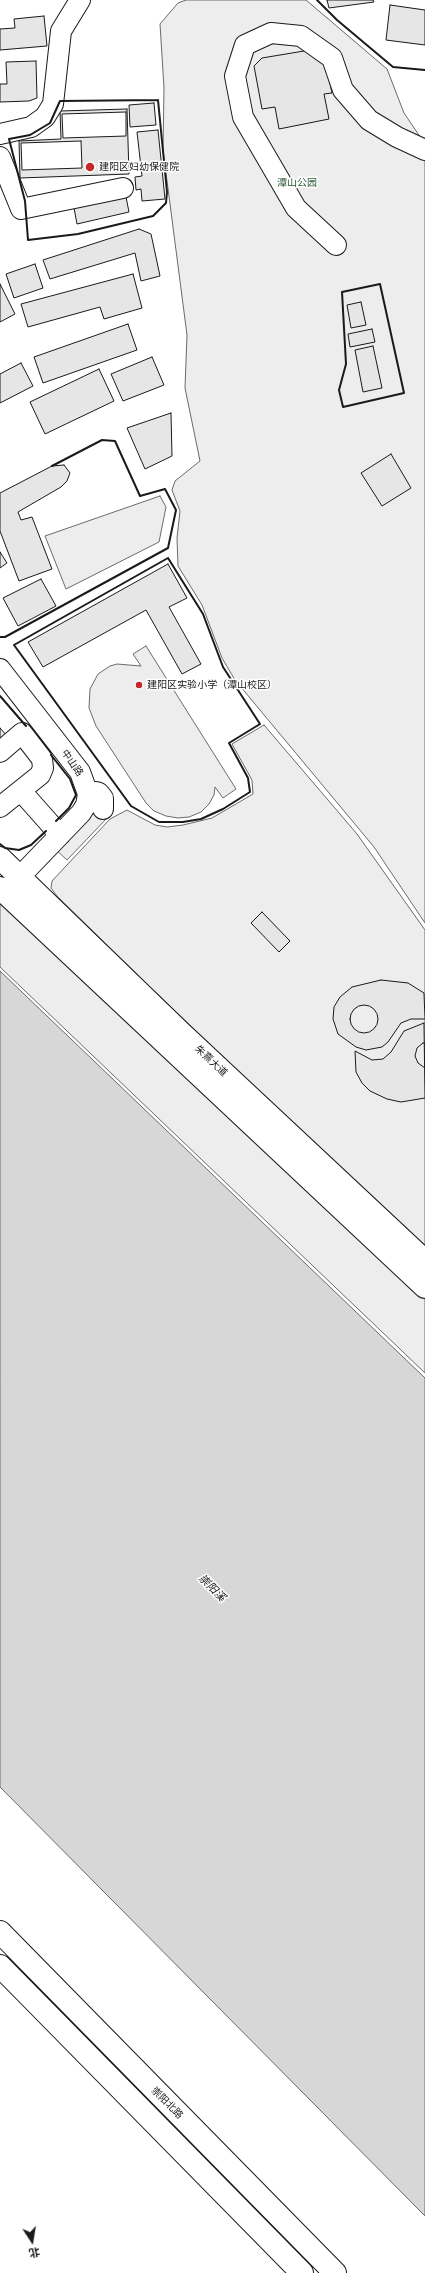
<!DOCTYPE html>
<meta charset="utf-8">
<style>
body{margin:0}
#map{position:relative;width:425px;height:2273px;overflow:hidden;background:#fff;font-family:Quicksand,"Noto Sans SC",sans-serif}
canvas{display:block}
.north{position:absolute;left:12px;top:2221px;width:40px;height:40px;-webkit-text-stroke:3px #fff;paint-order:stroke;rotate:168deg;font-size:11px;font-weight:700;line-height:16px;text-align:center;color:#1a1a1a}
.north::after{content:'';display:block;margin:auto;width:14px;height:18px;background:#1a1a1a;clip-path:polygon(50% 0,100% 100%,50% 72%,0 100%)}
</style>
<div id="map">
<canvas width="425" height="2273"></canvas>
<div class="north">北</div>
</div>
<script>
const ctx = document.querySelector('canvas').getContext('2d');
ctx.lineJoin = 'round';
function fillPath(path, color) { ctx.fillStyle = color; ctx.fill(path, 'evenodd'); }
const toPath = rows => new Path2D(rows.map(r => 'M' + r).join(''));
function strokePath(path, color, width, dash) { ctx.strokeStyle = color; ctx.lineWidth = width; ctx.lineCap = dash ? 'butt' : 'round'; ctx.setLineDash(dash || []); ctx.stroke(path); }
function drawText(font, color, halo, rows, align = 'center') {
  ctx.font = font + ' Quicksand,"Noto Sans SC",sans-serif'; ctx.lineWidth = 3; ctx.setLineDash([]); ctx.textBaseline = 'middle'; ctx.strokeStyle = halo; ctx.fillStyle = color; for (const [text, x, y, turn = 0] of rows) {
    ctx.save(); ctx.translate(x, y); ctx.rotate((+turn || 0) * Math.PI / 180); ctx.textAlign = isNaN(turn) ? turn : align; if (halo) ctx.strokeText(text, 0, 0); ctx.fillText(text, 0, 0); ctx.restore();
  }
}
const built = toPath([
 [186,0,306,0,387,69,404,113,425,144,425,923,374,847,235,680,222,658,202,605,178,566,177,538,180,511,172,490,175,481,200,461,185,388,187,335,163,150,164,88,160,24,178,3,186,0],
 [160,496,166,507,159,542,66,589,45,536,160,496],
 [146,646,236,789,223,798,215,787,214,795,209,804,201,812,189,817,178,818,166,816,154,811,146,803,96,726,89,708,90,689,98,674,110,666,117,664,141,666,133,654,146,646],
 [264,725,357,834,425,930,425,1250,150,987,57,896,51,888,52,881,110,819,127,810,155,825,167,827,183,825,212,818,253,794,252,780,232,744,264,725],
 [96,802,110,815,67,860,53,847,96,802],
 [0,898,425,1299,425,1373,0,967,0,898]
]);
fillPath(built, '#ededed');
strokePath(built, '#6a6a6a', 1);
const water = toPath([
 [0,971,425,1378,425,2216,0,1787,0,971]
]);
fillPath(water, '#d7d7d7');
strokePath(water, '#6a6a6a', 1);
const building = toPath([
 [327,0,373,0,374,2,329,8,327,0],
 [390,5,425,10,425,45,386,40,390,5],
 [44,16,47,46,0,50,0,29,15,28,14,19,44,16],
 [310,50,324,56,332,93,324,94,329,119,279,129,275,107,262,109,254,66,262,58,310,50],
 [36,61,37,98,29,101,0,102,0,84,7,84,6,62,36,61],
 [154,103,156,125,130,127,129,105,154,103],
 [127,109,129,174,20,178,19,141,61,139,60,111,127,109],
 [126,112,126,136,63,138,62,114,126,112],
 [158,130,165,199,142,201,141,189,136,190,135,177,142,176,137,132,158,130],
 [81,141,82,168,22,170,21,143,81,141],
 [126,197,129,212,77,224,74,208,126,197],
 [139,229,151,234,160,276,141,281,135,253,50,279,43,260,139,229],
 [35,264,43,288,14,298,6,274,35,264],
 [133,274,142,308,104,319,100,307,28,327,21,304,133,274],
 [0,284,15,314,0,322,0,284],
 [361,302,366,325,351,328,347,305,361,302],
 [128,324,137,350,43,383,34,357,128,324],
 [372,329,375,342,350,347,348,334,372,329],
 [373,346,382,388,363,392,355,350,373,346],
 [152,357,164,385,123,401,111,374,152,357],
 [21,363,33,386,0,403,0,374,21,363],
 [99,369,114,401,45,434,30,402,99,369],
 [171,413,172,456,145,469,127,428,171,413],
 [391,454,411,488,382,506,361,473,391,454],
 [64,465,70,473,67,481,61,487,18,512,21,520,32,517,52,569,19,581,0,531,0,493,52,466,64,465],
 [0,552,7,563,0,568,0,552],
 [168,564,187,598,169,607,201,664,182,674,146,610,43,667,28,642,168,564],
 [41,579,56,606,18,626,3,598,41,579],
 [0,728,9,738,0,745,0,728],
 [262,912,290,941,279,952,251,923,262,912],
 [381,980,408,983,424,993,425,1019,411,1019,401,1023,388,1042,382,1047,366,1050,356,1047,338,1034,333,1019,334,1007,340,997,352,987,381,980],
 '350 1019a14 14 0 1 1 28 0a14 14 0 1 1-28 0Z',
 [424,1023,425,1098,401,1102,387,1099,370,1091,362,1083,356,1072,355,1051,372,1060,383,1059,391,1052,404,1031,424,1023],
 [423,1043,425,1043,425,1068,418,1063,415,1056,417,1048,423,1043]
]);
fillPath(building, '#e6e6e6');
strokePath(building, '#1a1a1a', 1);
const minor = toPath([
 [0,134,31,127,45,117,53,104,61,31,80,0],
 [0,157,21,209,123,188],
 [336,245,296,208,243,117,235,76,245,45,271,33,301,36,332,58,343,90,369,120,397,137,425,150],
 [0,669,80,772,88,794,86,805,81,813,9,888],
 [0,752,22,733,42,759,43,768,40,775,0,807],
 [21,791,60,835],
 [86,805,89,796,96,792,99,793,103,798,103,809]
]);
const major = toPath([
 [0,1932,335,2273],
 [0,1966,302,2273]
]);
const highway = toPath([
 [0,858,180,1032,425,1261],
 [0,888,425,1287]
]);
strokePath(minor, '#1a1a1a', 22);
strokePath(major, '#1a1a1a', 24);
strokePath(highway, '#1a1a1a', 24);
strokePath(minor, '#fff', 20);
strokePath(major, '#fff', 22);
strokePath(highway, '#fff', 22);
strokePath(toPath([
 [317,0,337,20,393,67,425,70],
 [158,100,167,192,166,203,153,216,78,234,28,240,25,201,9,139,30,135,50,123,60,101,158,100],
 [380,284,404,393,343,407,339,390,346,364,342,292,380,284],
 [168,558,203,614,223,667,260,724,229,743,248,778,250,792,223,809,201,819,183,822,159,822,131,806,14,645,168,558],
 [0,637,5,637,168,548,176,510,165,489,140,496,115,441,102,440,52,466],
 [0,696,26,726],
 [51,755,70,779,76,795,69,808,56,821],
 [0,844,5,848,19,850,31,845,46,831]
]), '#1a1a1a', 2);
for (const [x, y, r, color] of [
 [90,167,5,"#c62828"],
 [139,685,4,"#c62828"]
]) { const dot = new Path2D(); dot.arc(x, y, r, 0, 2 * Math.PI); ctx.fillStyle = color; ctx.fill(dot); strokePath(dot, '#fff', 1.5); }
drawText('10px', '#1a1a1a', '#fff', [
 ["建阳区妇幼保健院",99,167],
 ["建阳区实验小学（潭山校区）",147,685]
], 'left');
drawText('10px', '#2b5a34', '#fff', [
 ["潭山公园",297,183]
]);
drawText('10px', '#1a1a1a', '#fff', [
 ["中山路",72,763,55],
 ["朱熹大道",211,1061,43],
 ["崇阳北路",167,2103,45]
]);
drawText('italic 11px', '#1a1a1a', '#fff', [
 ["崇阳溪",212,1588,45]
]);
</script>
